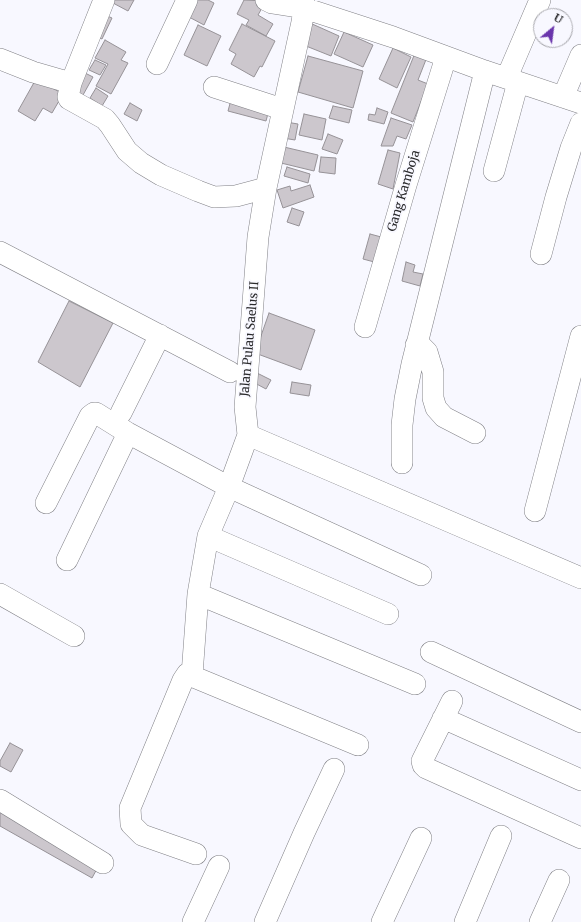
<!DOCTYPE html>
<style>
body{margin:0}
#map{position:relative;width:581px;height:922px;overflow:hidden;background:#f8f8ff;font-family:Merriweather,serif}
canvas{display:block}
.north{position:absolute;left:533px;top:8px;width:40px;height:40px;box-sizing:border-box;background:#f8f8ff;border:1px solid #a6a6ab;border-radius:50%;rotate:29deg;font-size:11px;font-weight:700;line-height:16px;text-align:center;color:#2a2a2c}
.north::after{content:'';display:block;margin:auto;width:14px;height:18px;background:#6a35ac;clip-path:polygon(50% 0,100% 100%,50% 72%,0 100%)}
</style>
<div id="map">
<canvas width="581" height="922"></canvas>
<div class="north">U</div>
</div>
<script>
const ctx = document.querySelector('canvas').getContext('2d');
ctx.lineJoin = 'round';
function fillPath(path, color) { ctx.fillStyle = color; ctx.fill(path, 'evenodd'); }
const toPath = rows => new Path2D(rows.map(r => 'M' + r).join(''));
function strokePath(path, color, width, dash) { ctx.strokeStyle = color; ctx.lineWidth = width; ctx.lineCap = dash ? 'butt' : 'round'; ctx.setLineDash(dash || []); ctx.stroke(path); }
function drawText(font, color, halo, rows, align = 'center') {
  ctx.font = font + ' Merriweather,serif'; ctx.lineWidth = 3.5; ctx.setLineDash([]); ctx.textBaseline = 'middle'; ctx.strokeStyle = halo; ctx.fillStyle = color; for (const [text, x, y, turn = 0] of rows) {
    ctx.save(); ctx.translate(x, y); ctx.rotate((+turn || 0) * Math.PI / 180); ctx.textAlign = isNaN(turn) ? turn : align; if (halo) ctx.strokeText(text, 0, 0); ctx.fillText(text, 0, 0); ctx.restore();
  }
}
const building = toPath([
 [115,0,134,0,128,11,113,3,115,0],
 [195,0,208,0,214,3,204,25,189,17,195,0],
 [244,0,266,1,258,15,273,24,266,36,246,25,249,20,237,14,244,0],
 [100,13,112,18,102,39,91,34,100,13],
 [310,23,339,36,331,56,301,44,310,23],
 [242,24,275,41,262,67,260,66,254,77,231,64,236,54,229,50,242,24],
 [198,25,221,36,207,66,184,55,198,25],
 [344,32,373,45,363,67,334,54,344,32],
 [105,40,126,52,121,60,128,63,111,94,96,86,108,64,95,58,105,40],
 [393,48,411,57,397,88,379,79,393,48],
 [415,53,427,57,418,80,428,84,413,122,391,113,415,53],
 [308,56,363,71,353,108,298,92,308,56],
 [95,60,106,65,100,75,89,70,95,60],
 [81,71,93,77,83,95,72,90,81,71],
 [36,79,63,94,52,113,43,108,35,121,18,111,36,79],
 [96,88,108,96,102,106,90,98,96,88],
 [232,96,270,106,266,121,228,111,232,96],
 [130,103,142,110,137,121,124,114,130,103],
 [333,106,352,110,349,123,329,118,333,106],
 [377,108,388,112,384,124,368,120,369,114,375,115,377,108],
 [304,114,326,119,322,140,299,135,304,114],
 [391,118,412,125,406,139,397,136,393,146,381,146,391,118],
 [286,122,298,124,295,140,283,138,286,122],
 [328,134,343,140,337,154,322,149,328,134],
 [284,147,318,155,314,171,281,163,284,147],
 [388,150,400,153,393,189,378,184,388,150],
 [321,157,336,158,335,174,319,172,321,157],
 [287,167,310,174,308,183,284,176,287,167],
 [310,185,314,197,283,208,277,190,290,186,291,191,310,185],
 [292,208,304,212,299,226,287,222,292,208],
 [370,234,385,238,378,263,363,259,370,234],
 [406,262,415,265,413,272,423,274,420,286,402,281,406,262],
 [69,301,113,323,80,387,38,362,69,301],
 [269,313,315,330,301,370,255,353,269,313],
 [255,372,271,380,266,389,251,381,255,372],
 [292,382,311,385,309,396,290,393,292,382],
 [10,743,23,750,11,772,0,766,0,761,10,743],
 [0,811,99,865,92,878,0,826,0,811]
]);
fillPath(building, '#ccc7cd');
strokePath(building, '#969297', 1);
const minor = toPath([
 [104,0,71,83,68,97,69,99,105,119,110,125,127,151,141,163,161,175,198,191,214,197,236,196,266,188],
 [266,0,272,3,304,8,393,37,485,71,581,103],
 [0,59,33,72,71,83],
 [157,64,187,0],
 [507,77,540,0],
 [214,87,282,109],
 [563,97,581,55],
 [494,171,518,82],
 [0,252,230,372],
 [541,254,556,197,571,148,581,123],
 [365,327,406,185,446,57],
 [416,345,421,346,427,352,433,372,433,398,436,408,444,417,475,433],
 [121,413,160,335],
 [248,435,581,578],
 [402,463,402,425,405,399,412,364,485,71],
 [46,503,90,416,94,413,96,413,128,433,229,487,421,575],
 [535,511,581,336],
 [208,536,388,614],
 [67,560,128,433],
 [0,594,74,636],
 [198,594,415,684],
 [431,652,581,722],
 [192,675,198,594,208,536,229,487,248,435,245,407,258,237,266,188,302,22,304,8,304,0],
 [452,701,422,761,423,765,426,768,581,838],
 [443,718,581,780],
 [0,800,103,863],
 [196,854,142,835,131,824,130,808,183,680,187,674,192,675,194,677,358,745],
 [193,922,219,866],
 [265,922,304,833,334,769],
 [382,922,421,838],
 [465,922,501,836],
 [540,922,559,880]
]);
strokePath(minor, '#808086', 22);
strokePath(minor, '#fff', 21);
drawText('12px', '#2a2a2c', '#f8f8ff', [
 ["Gang Kamboja",404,191,-73],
 ["Jalan Pulau Saelus II",250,339,-85]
]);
</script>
